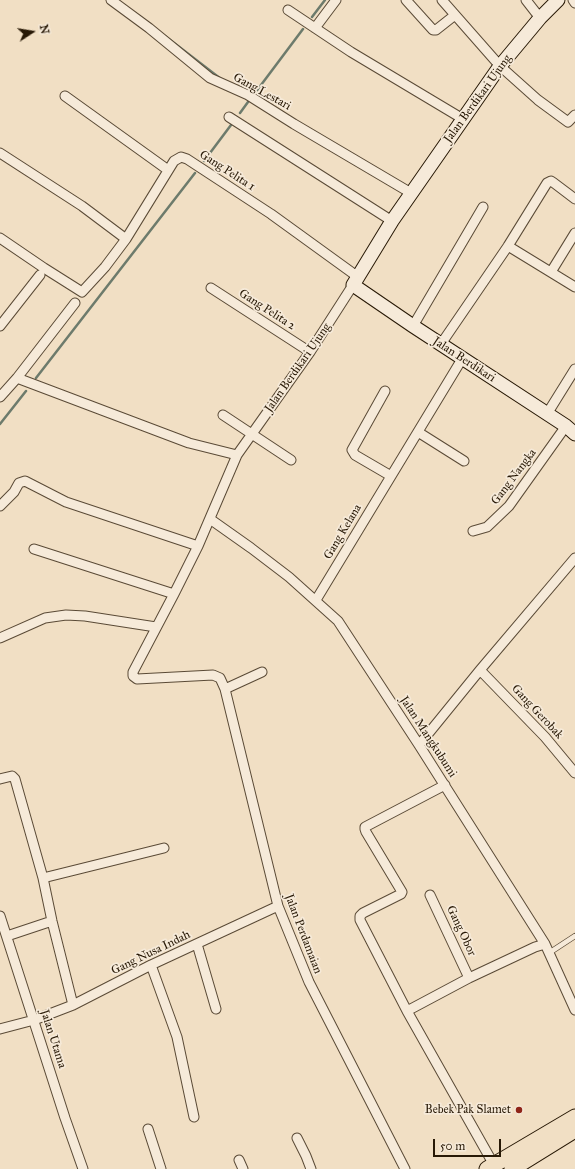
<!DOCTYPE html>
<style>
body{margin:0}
#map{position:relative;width:575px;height:1169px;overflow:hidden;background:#f1dfc4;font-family:"IM FELL Great Primer",serif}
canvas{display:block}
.north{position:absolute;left:12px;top:12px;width:40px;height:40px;-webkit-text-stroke:3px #f6ead9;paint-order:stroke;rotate:78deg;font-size:11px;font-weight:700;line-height:16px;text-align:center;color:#281906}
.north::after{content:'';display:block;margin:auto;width:14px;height:18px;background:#281906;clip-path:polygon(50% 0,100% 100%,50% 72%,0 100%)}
.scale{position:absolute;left:433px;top:1139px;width:68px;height:18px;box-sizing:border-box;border:2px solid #281906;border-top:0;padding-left:5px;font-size:12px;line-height:14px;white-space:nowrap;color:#281906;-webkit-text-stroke:3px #f6ead9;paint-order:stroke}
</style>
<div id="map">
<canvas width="575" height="1169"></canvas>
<div class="north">N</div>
<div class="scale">50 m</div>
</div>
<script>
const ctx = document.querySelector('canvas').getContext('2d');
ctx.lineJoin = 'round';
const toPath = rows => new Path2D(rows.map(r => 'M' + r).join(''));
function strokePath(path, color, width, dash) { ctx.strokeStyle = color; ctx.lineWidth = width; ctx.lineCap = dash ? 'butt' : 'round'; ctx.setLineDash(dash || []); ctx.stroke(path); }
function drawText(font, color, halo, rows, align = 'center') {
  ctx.font = font + ' "IM FELL Great Primer",serif'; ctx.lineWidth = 3.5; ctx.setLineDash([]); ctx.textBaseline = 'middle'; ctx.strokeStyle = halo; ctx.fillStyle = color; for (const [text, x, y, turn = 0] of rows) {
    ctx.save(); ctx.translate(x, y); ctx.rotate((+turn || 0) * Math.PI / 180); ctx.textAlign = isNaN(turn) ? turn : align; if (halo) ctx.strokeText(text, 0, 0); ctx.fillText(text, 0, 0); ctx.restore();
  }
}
strokePath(toPath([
 [312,17,325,0],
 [165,36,221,79],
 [248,90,255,93],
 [255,93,303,29],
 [240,113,248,102],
 [204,161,231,125],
 [36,378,195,173],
 [0,424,26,391]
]), '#6d7b6c', 2.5);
const lane = toPath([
 [549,953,575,936]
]);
const street = toPath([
 [111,0,149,28,210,78,248,95,294,124,411,193],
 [406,0,433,30,436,30,455,15],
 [442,0,500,66,538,100,568,122,575,115],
 [526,0,540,18],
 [573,0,575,3],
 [288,10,351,52,463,119],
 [315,28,336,0],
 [65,96,168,170],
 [229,117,392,221],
 [0,153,82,206,126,239],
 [0,238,44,268,82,292,105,267,126,239,174,161,181,157,187,159,271,214,358,277],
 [508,246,575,287],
 [551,272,575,233],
 [353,285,310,352,237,455,198,546,174,594,133,672,133,676,137,679,213,675,220,678,225,689,278,906,309,982,405,1169],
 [211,288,310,352],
 [0,326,40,275],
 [413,326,483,207],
 [441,344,508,246,547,183,551,181,554,183,575,199],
 [17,378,189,443,237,455],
 [385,391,352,450,355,455,391,476],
 [0,397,17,378,75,303],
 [547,414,575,369],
 [223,415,291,460],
 [418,432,464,461],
 [0,506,14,492,19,483,25,481,66,502,198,546],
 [210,519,251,548,289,577,338,621,419,745,545,944,575,1010],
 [473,531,487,527,509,506,566,426],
 [34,549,174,594],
 [316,600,462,359],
 [0,638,45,618,66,615,85,616,156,627],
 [480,670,545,737,575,773],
 [225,689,262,672],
 [419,745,480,670,575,558],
 [0,779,12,776,15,779,43,878,52,921,73,1005],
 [445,785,365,827,365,829,366,832,402,892,401,894,363,913,360,916,360,920,407,1011,494,1165],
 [43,878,164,848],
 [430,895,469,978],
 [0,916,65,1118,83,1169],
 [7,936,52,921],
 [197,944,216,1009],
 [151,965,177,1037,194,1117],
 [407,1011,469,978,535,947,545,944],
 [0,1029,34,1020,73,1005,151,965,278,906],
 [148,1129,161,1169],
 [297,1138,306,1156,311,1169],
 [239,1160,243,1169]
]);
const secondary = toPath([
 [558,0,540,18,500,66,392,221,353,285,413,326,566,426,575,434]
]);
const primary = toPath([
 [487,1169,575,1117],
 [512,1169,575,1130]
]);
strokePath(lane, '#5a4a36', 6);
strokePath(street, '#5a4a36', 11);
strokePath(secondary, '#281906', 15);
strokePath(primary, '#281906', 17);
strokePath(lane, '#f6ead9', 4.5);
strokePath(street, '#f6ead9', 9);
strokePath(secondary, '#f6ead9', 13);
strokePath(primary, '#f1dfc4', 15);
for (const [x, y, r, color] of [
 [519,1110,4,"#8f2418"]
]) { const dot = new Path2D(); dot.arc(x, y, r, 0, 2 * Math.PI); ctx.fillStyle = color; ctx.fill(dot); strokePath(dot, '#f6ead9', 1.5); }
drawText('12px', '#281906', '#f6ead9', [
 ["Gang Lestari",262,92,29],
 ["Jalan Berdikari Ujung",478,99,-54],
 ["Gang Pelita 1",227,171,33],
 ["Gang Pelita 2",267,310,33],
 ["Jalan Berdikari",464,360,33],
 ["Jalan Berdikari Ujung",298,368,-55],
 ["Gang Nangka",514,477,-53],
 ["Gang Kelana",343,532,-59],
 ["Gang Gerobak",537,712,47],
 ["Jalan Mangkubumi",428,737,57],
 ["Gang Obor",461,931,65],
 ["Jalan Perdamaian",303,934,69],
 ["Gang Nusa Indah",151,953,-26],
 ["Jalan Utama",53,1039,72]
]);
drawText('12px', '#281906', '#f6ead9', [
 ["Bebek Pak Slamet",511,1110]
], 'right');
</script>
